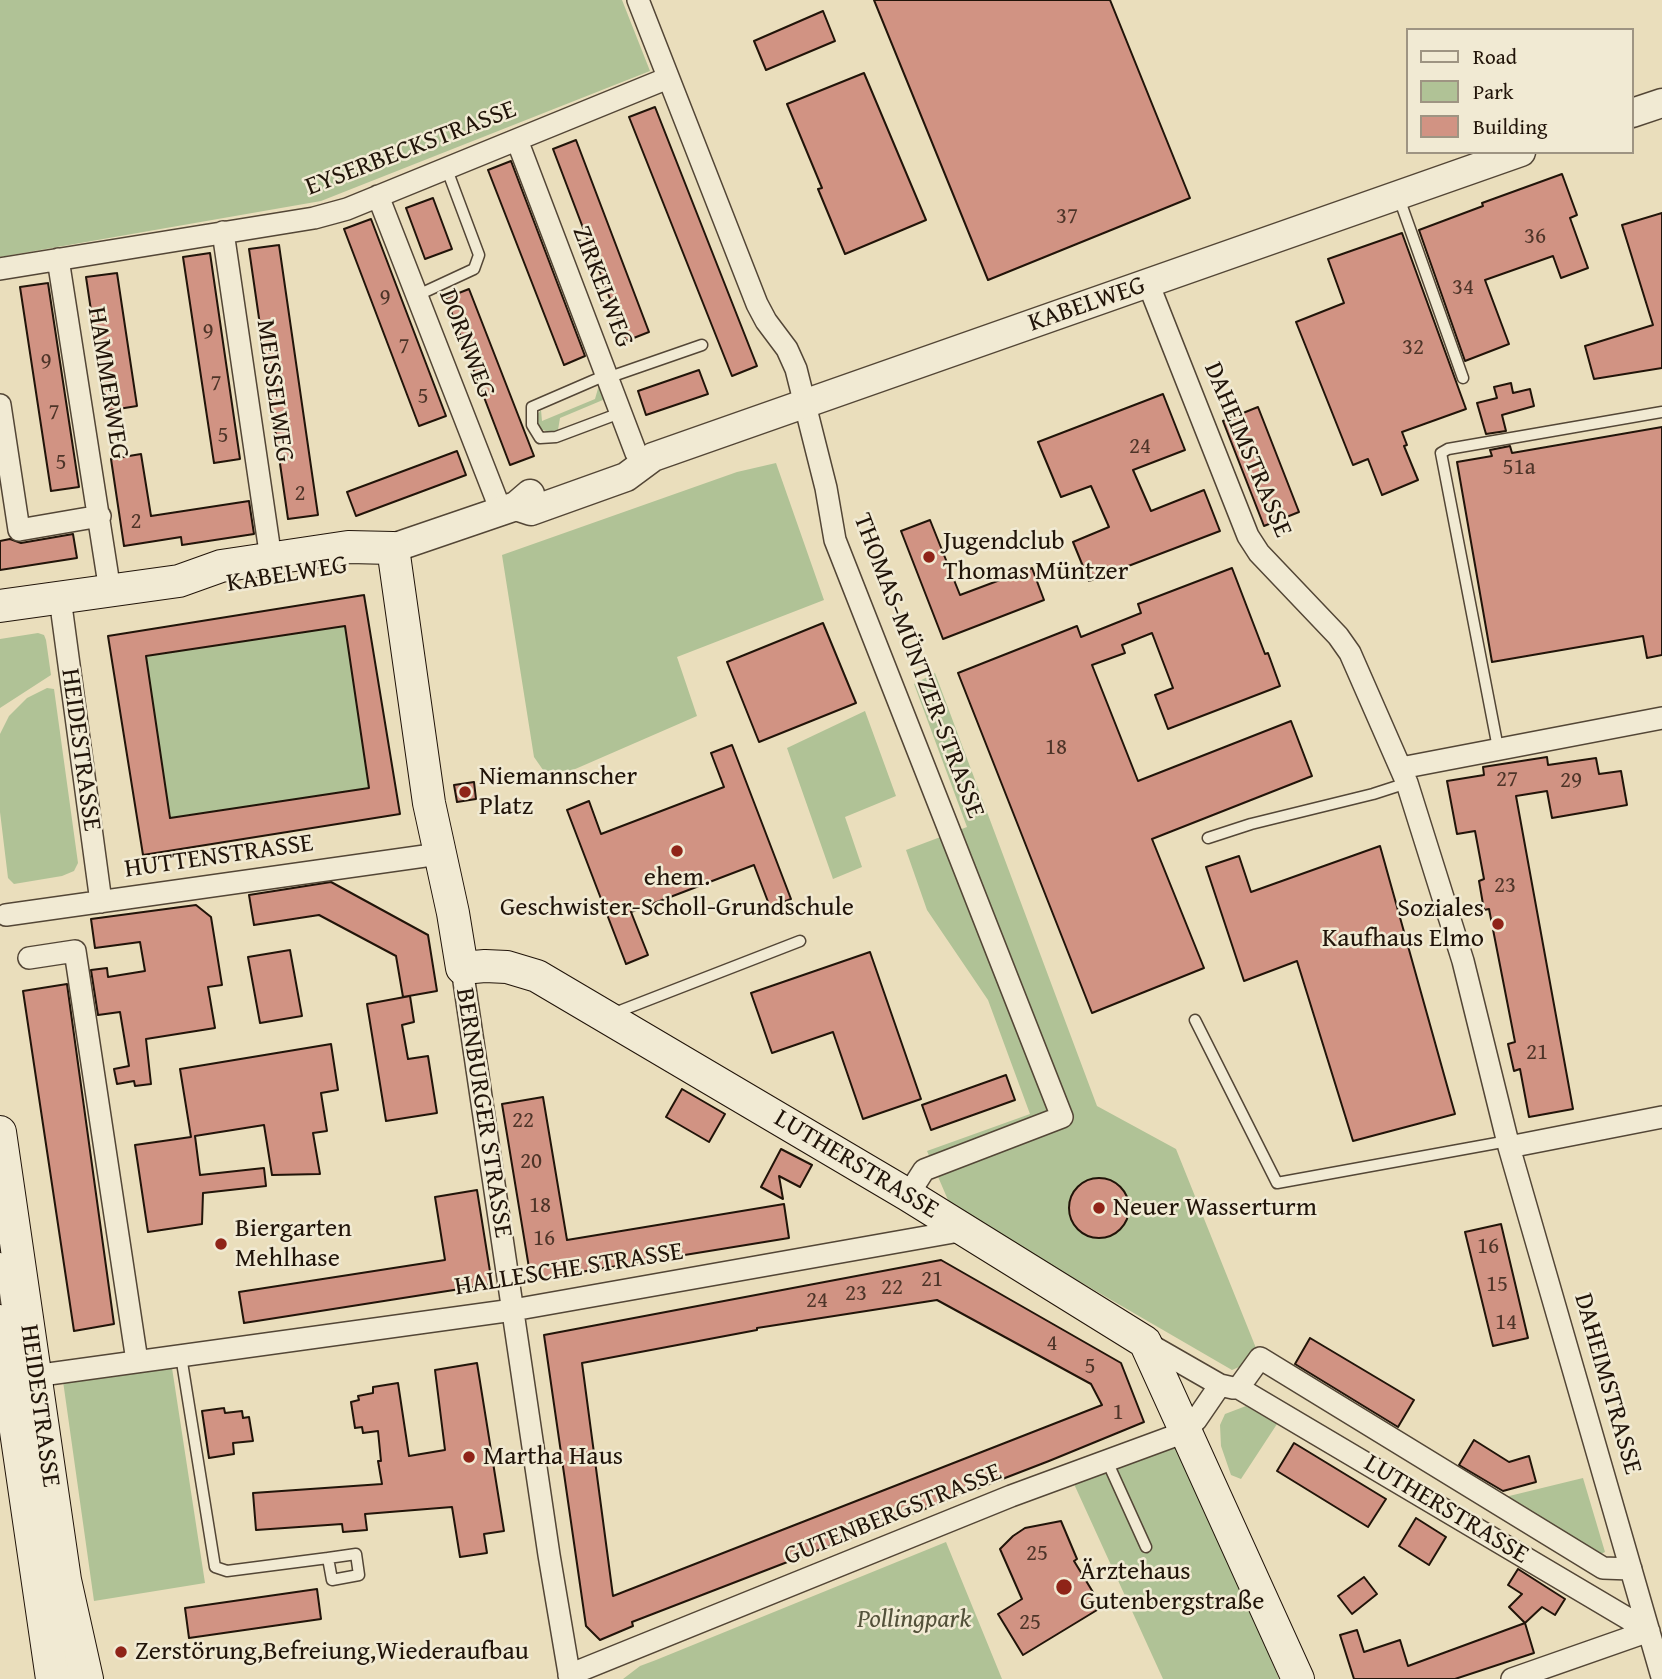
<!DOCTYPE html>
<meta charset="utf-8">
<style>
body{margin:0}
#map{position:relative;width:1662px;height:1679px;overflow:hidden;background:#eadebc;font-family:"Gentium Book Plus",serif}
canvas{display:block}
.legend{position:absolute;left:1406px;top:28px;width:228px;height:126px;box-sizing:border-box;background:#f1ead3;border:2px solid #9e9482;margin:0;padding:9px 12px;list-style:none;font-size:21px;color:#211409}
.legend li{display:flex;align-items:center;gap:14px;height:35px}
.legend b{width:35px;border:2px solid #9e9482}
</style>
<div id="map">
<canvas width="1662" height="1679"></canvas>
<ul class="legend">
<li><b style="height:9px;background:#f1ead3"></b>Road</li>
<li><b style="height:19px;background:#b0c296"></b>Park</li>
<li><b style="height:19px;background:#d19383"></b>Building</li>
</ul>
</div>
<script>
const ctx = document.querySelector('canvas').getContext('2d');
ctx.lineJoin = 'round';
function fillPath(path, color) { ctx.fillStyle = color; ctx.fill(path, 'evenodd'); }
const toPath = rows => new Path2D(rows.map(r => 'M' + r).join(''));
function strokePath(path, color, width, dash) { ctx.strokeStyle = color; ctx.lineWidth = width; ctx.lineCap = dash ? 'butt' : 'round'; ctx.setLineDash(dash || []); ctx.stroke(path); }
function drawText(font, color, halo, rows, align = 'center') {
  ctx.font = font + ' "Gentium Book Plus",serif'; ctx.lineWidth = 5; ctx.setLineDash([]); ctx.textBaseline = 'middle'; ctx.strokeStyle = halo; ctx.fillStyle = color; for (const [text, x, y, turn = 0] of rows) {
    ctx.save(); ctx.translate(x, y); ctx.rotate((+turn || 0) * Math.PI / 180); ctx.textAlign = isNaN(turn) ? turn : align; if (halo) ctx.strokeText(text, 0, 0); ctx.fillText(text, 0, 0); ctx.restore();
  }
}
fillPath(toPath([
 [0,0,622,0,650,71,321,201,0,257],
 [599,385,605,387,610,397,560,418,558,430,552,433,540,429,536,416,541,410,542,421,595,399],
 [776,463,824,600,677,657,697,716,550,780,534,757,502,555,737,472],
 [345,626,369,789,170,818,146,656],
 [38,633,44,635,46,640,51,675,0,708,0,639],
 [935,673,1097,1106,1176,1149,1260,1358,1232,1370,951,1207,927,1151,1030,1114,988,1000,927,910,906,850,967,827,914,684],
 [47,688,54,689,78,863,74,871,62,876,14,884,8,878,0,812,0,734,9,716,27,698],
 [865,711,896,796,845,817,862,867,833,879,787,748],
 [172,1368,205,1583,94,1601,63,1381],
 [1246,1406,1277,1424,1241,1479,1231,1475,1221,1446,1220,1425,1225,1414],
 [1180,1440,1279,1679,1163,1679,1074,1484],
 [1583,1478,1605,1552,1597,1556,1501,1498],
 [946,1542,1002,1679,623,1679,640,1666,656,1660]
]), '#b0c296');
const building = toPath([
 [874,0,1110,0,1190,198,988,280,874,0],
 [823,11,835,41,766,70,754,41,823,11],
 [864,73,926,220,845,254,818,189,822,188,787,104,864,73],
 [655,107,757,366,732,376,629,117,655,107],
 [576,140,649,332,626,341,553,149,576,140],
 [511,161,585,356,564,365,488,170,511,161],
 [1562,174,1577,215,1570,218,1588,268,1561,278,1553,256,1485,280,1509,344,1465,361,1419,230,1483,206,1482,203,1562,174],
 [433,198,452,249,425,259,406,208,433,198],
 [1662,213,1662,368,1594,379,1585,346,1653,325,1622,225,1662,213],
 [371,219,446,416,419,426,344,229,371,219],
 [1402,233,1466,409,1402,432,1407,445,1404,446,1418,480,1382,495,1368,459,1353,465,1296,322,1344,303,1328,259,1402,233],
 [279,245,318,515,288,519,249,249,279,245],
 [210,253,240,459,214,463,183,257,210,253],
 [117,273,137,406,106,411,86,277,117,273],
 [48,283,79,487,51,491,20,287,48,283],
 [469,289,534,456,510,465,446,298,469,289],
 [699,370,708,394,646,415,638,391,699,370],
 [1511,383,1513,393,1530,389,1534,406,1502,415,1506,431,1486,434,1477,403,1497,398,1494,387,1511,383],
 [1163,394,1185,450,1133,470,1151,511,1204,490,1220,531,1089,581,1073,542,1109,527,1091,486,1061,497,1038,442,1163,394],
 [1258,407,1299,512,1264,526,1223,421,1258,407],
 [1662,427,1662,655,1647,658,1643,636,1492,662,1457,462,1492,456,1490,450,1510,446,1512,453,1662,427],
 [457,451,466,475,356,516,347,492,457,451],
 [141,454,151,516,249,501,254,534,182,545,181,537,124,546,111,459,141,454],
 [930,520,960,595,1032,568,1044,600,943,639,901,531,930,520],
 [73,534,77,558,0,570,0,541,10,539,21,543,73,534],
 [1232,568,1265,654,1268,653,1280,686,1168,729,1155,695,1173,688,1152,633,1122,645,1125,653,1092,665,1138,781,1291,721,1312,776,1152,839,1204,968,1092,1013,958,673,1077,626,1081,637,1141,613,1138,604,1232,568],
 [364,595,400,814,143,855,108,636,364,595],
 [345,626,369,788,170,818,146,656,345,626],
 [823,623,856,703,759,742,727,662,823,623],
 [732,745,791,899,770,907,754,865,631,912,648,955,626,964,567,810,589,801,601,834,724,787,711,753,732,745],
 [1547,757,1548,765,1596,758,1599,774,1621,771,1627,805,1552,818,1547,791,1516,796,1573,1109,1529,1117,1520,1069,1514,1071,1508,1044,1515,1042,1489,909,1484,910,1479,881,1484,879,1475,831,1457,834,1447,781,1484,775,1483,767,1547,757],
 [474,782,476,799,457,802,454,785,474,782],
 [1380,846,1455,1114,1353,1141,1297,961,1244,981,1206,867,1239,856,1251,892,1380,846],
 [331,882,428,935,437,991,403,997,396,956,319,915,254,925,249,895,331,882],
 [196,905,211,917,222,985,208,987,215,1028,146,1039,151,1084,135,1086,134,1081,117,1084,114,1069,129,1066,120,1012,98,1015,91,970,107,968,108,977,145,971,140,942,95,948,91,919,196,905],
 [290,950,302,1016,260,1023,248,957,290,950],
 [870,952,921,1099,863,1119,833,1032,772,1053,751,993,870,952],
 [67,984,114,1324,74,1331,23,991,67,984],
 [410,996,414,1022,402,1025,408,1059,428,1056,437,1113,386,1121,367,1004,410,996],
 [331,1044,338,1090,321,1093,327,1131,313,1133,320,1174,272,1175,264,1125,195,1136,200,1175,264,1168,266,1186,203,1193,202,1224,148,1232,135,1145,191,1137,180,1069,331,1044],
 [1006,1075,1015,1100,931,1130,922,1105,1006,1075],
 [682,1089,725,1114,709,1142,666,1117,682,1089],
 [543,1097,567,1240,784,1204,789,1238,531,1280,502,1104,543,1097],
 [781,1149,812,1165,800,1187,779,1176,783,1199,761,1187,781,1149],
 '1069 1208a30 30 0 1 1 60 0a30 30 0 1 1-60 0Z',
 [477,1190,492,1284,244,1323,239,1292,445,1260,435,1197,477,1190],
 [1501,1224,1528,1338,1493,1346,1465,1232,1501,1224],
 [941,1260,1121,1363,1144,1422,1049,1461,632,1622,633,1626,600,1640,586,1626,544,1335,941,1260],
 [937,1300,1091,1384,1102,1405,613,1596,582,1363,757,1330,757,1328,937,1300],
 [1310,1338,1414,1400,1398,1427,1295,1364,1310,1338],
 [477,1363,504,1531,484,1534,487,1553,460,1557,452,1507,365,1514,367,1530,343,1532,342,1524,256,1530,253,1493,382,1484,378,1461,381,1461,378,1431,363,1433,362,1427,355,1428,351,1402,359,1400,358,1396,373,1393,373,1387,398,1383,409,1456,445,1450,435,1370,477,1363],
 [224,1408,225,1413,242,1411,243,1418,249,1417,253,1441,233,1443,234,1454,209,1458,202,1411,224,1408],
 [1474,1440,1509,1462,1529,1456,1536,1482,1503,1491,1459,1465,1474,1440],
 [1294,1443,1386,1499,1368,1527,1277,1471,1294,1443],
 [1416,1518,1446,1537,1429,1565,1399,1546,1416,1518],
 [1061,1521,1077,1559,1074,1561,1102,1607,1023,1655,998,1614,1022,1599,1000,1549,1013,1536,1025,1528,1061,1521],
 [1518,1569,1565,1599,1555,1615,1542,1607,1525,1623,1509,1607,1522,1594,1508,1585,1518,1569],
 [1364,1577,1377,1594,1352,1614,1338,1596,1364,1577],
 [317,1589,321,1619,189,1638,185,1608,317,1589],
 [1525,1623,1534,1653,1455,1679,1354,1679,1340,1635,1357,1630,1364,1652,1400,1640,1408,1666,1525,1623]
]);
fillPath(building, '#d19383');
strokePath(building, '#211409', 2);
const service = toPath([
 [1399,198,1463,378],
 [418,295,474,269,479,255,446,167],
 [606,375,532,407,532,425,540,438,556,437,620,413],
 [607,378,702,345],
 [1498,748,1441,453,1448,449,1662,412],
 [1208,838,1251,824,1373,794,1407,783],
 [612,1014,800,941],
 [1195,1020,1277,1183,1508,1141],
 [0,1258,9,1321],
 [181,1356,215,1567,227,1571,328,1558,356,1554,359,1575,332,1580,328,1558],
 [1107,1461,1146,1547],
 [63,1640,69,1679]
]);
const minor = toPath([
 [638,0,757,304,766,321,787,349,796,369,826,488,835,540,1062,1117,924,1170,908,1195],
 [517,140,636,453],
 [378,196,501,511],
 [223,232,271,559],
 [58,259,110,591],
 [0,269,314,218,347,209,668,78],
 [1148,283,1248,536,1259,553,1338,636,1350,653,1407,783,1463,961,1509,1147,1662,1677],
 [0,405,19,530,100,516],
 [60,598,101,902],
 [1401,768,1662,718],
 [6,915,439,854],
 [29,958,75,951,137,1361],
 [462,968,549,1555,570,1679],
 [1509,1147,1662,1117],
 [1145,1342,1220,1385,1233,1388],
 [34,1376,513,1310,965,1230],
 [1631,1569,1603,1568,1260,1358,1242,1383,1242,1390,1649,1631],
 [569,1675,1011,1496,1185,1432,1196,1420,1220,1385],
 [1512,1679,1649,1631]
]);
const tertiary = toPath([
 [1632,113,1662,103],
 [516,506,531,511,626,477,653,457,1521,152],
 [393,548,516,506,530,494]
]);
const secondary = toPath([
 [393,548,429,803,453,913,462,968,485,966,507,967,537,976,908,1195,1145,1342,1298,1679],
 [0,606,179,581,221,566,348,547,393,548],
 [0,1132,65,1580,87,1679],
 [0,1321,52,1679]
]);
strokePath(service, '#534636', 13);
strokePath(minor, '#534636', 24);
strokePath(tertiary, '#534636', 31);
strokePath(secondary, '#211409', 34);
strokePath(service, '#f1ead3', 10);
strokePath(minor, '#f1ead3', 21);
strokePath(tertiary, '#f1ead3', 28);
strokePath(secondary, '#f1ead3', 32);
for (const [x, y, r, color] of [
 [929,557,7,"#8f2418"],
 [465,792,7,"#8f2418"],
 [677,851,7,"#8f2418"],
 [1498,924,7,"#8f2418"],
 [1099,1208,7,"#8f2418"],
 [221,1244,7,"#8f2418"],
 [469,1457,7,"#8f2418"],
 [1064,1587,9,"#8f2418"],
 [121,1652,7,"#8f2418"]
]) { const dot = new Path2D(); dot.arc(x, y, r, 0, 2 * Math.PI); ctx.fillStyle = color; ctx.fill(dot); strokePath(dot, '#f1ead3', 2.5); }
drawText('23px', '#4d3428', null, [
 ["37",1067,217],
 ["36",1535,237],
 ["34",1463,288],
 ["9",385,298],
 ["9",208,332],
 ["7",404,347],
 ["32",1413,348],
 ["9",46,362],
 ["7",216,384],
 ["5",423,397],
 ["7",54,413],
 ["5",223,436],
 ["24",1140,447],
 ["5",61,463],
 ["51a",1519,468],
 ["2",300,494],
 ["2",136,522],
 ["18",1056,748],
 ["27",1507,780],
 ["29",1571,781],
 ["23",1505,886],
 ["21",1537,1053],
 ["22",523,1121],
 ["20",531,1162],
 ["18",540,1206],
 ["16",544,1239],
 ["16",1488,1247],
 ["21",932,1280],
 ["15",1497,1285],
 ["22",892,1288],
 ["23",856,1294],
 ["24",817,1301],
 ["14",1506,1323],
 ["4",1052,1344],
 ["5",1090,1367],
 ["1",1118,1413],
 ["25",1037,1554],
 ["25",1030,1623]
]);
drawText('26px', '#211409', '#f1ead3', [
 ["EYSERBECKSTRASSE",411,149,-21],
 ["ZIRKELWEG",602,287,69],
 ["KABELWEG",1087,305,-19],
 ["DORNWEG",466,344,69],
 ["HAMMERWEG",107,383,81],
 ["MEISSELWEG",274,391,82],
 ["DAHEIMSTRASSE",1247,450,67],
 ["KABELWEG",287,575,-9],
 ["THOMAS-MÜNTZER-STRASSE",918,666,69],
 ["HEIDESTRASSE",80,750,82],
 ["HUTTENSTRASSE",219,857,-8],
 ["BERNBURGER STRASSE",483,1113,81],
 ["LUTHERSTRASSE",856,1165,31],
 ["HALLESCHE STRASSE",569,1270,-9],
 ["DAHEIMSTRASSE",1607,1384,74],
 ["HEIDESTRASSE",39,1406,82],
 ["LUTHERSTRASSE",1446,1510,31],
 ["GUTENBERGSTRASSE",893,1515,-22]
]);
drawText('26px', '#211409', '#f1ead3', [
 ["Jugendclub",943,542],
 ["Thomas Müntzer",943,572],
 ["Niemannscher",479,777],
 ["Platz",479,807],
 ["ehem.",677,878,"center"],
 ["Geschwister-Scholl-Grundschule",677,908,"center"],
 ["Soziales",1484,909,"right"],
 ["Kaufhaus Elmo",1484,939,"right"],
 ["Neuer Wasserturm",1113,1208],
 ["Biergarten",235,1229],
 ["Mehlhase",235,1259],
 ["Martha Haus",483,1457],
 ["Ärztehaus",1080,1572],
 ["Gutenbergstraße",1080,1602],
 ["Zerstörung,Befreiung,Wiederaufbau",135,1652]
], 'left');
drawText('italic 26px', '#53513a', '#f1ead3', [
 ["Pollingpark",914,1620]
]);
</script>
